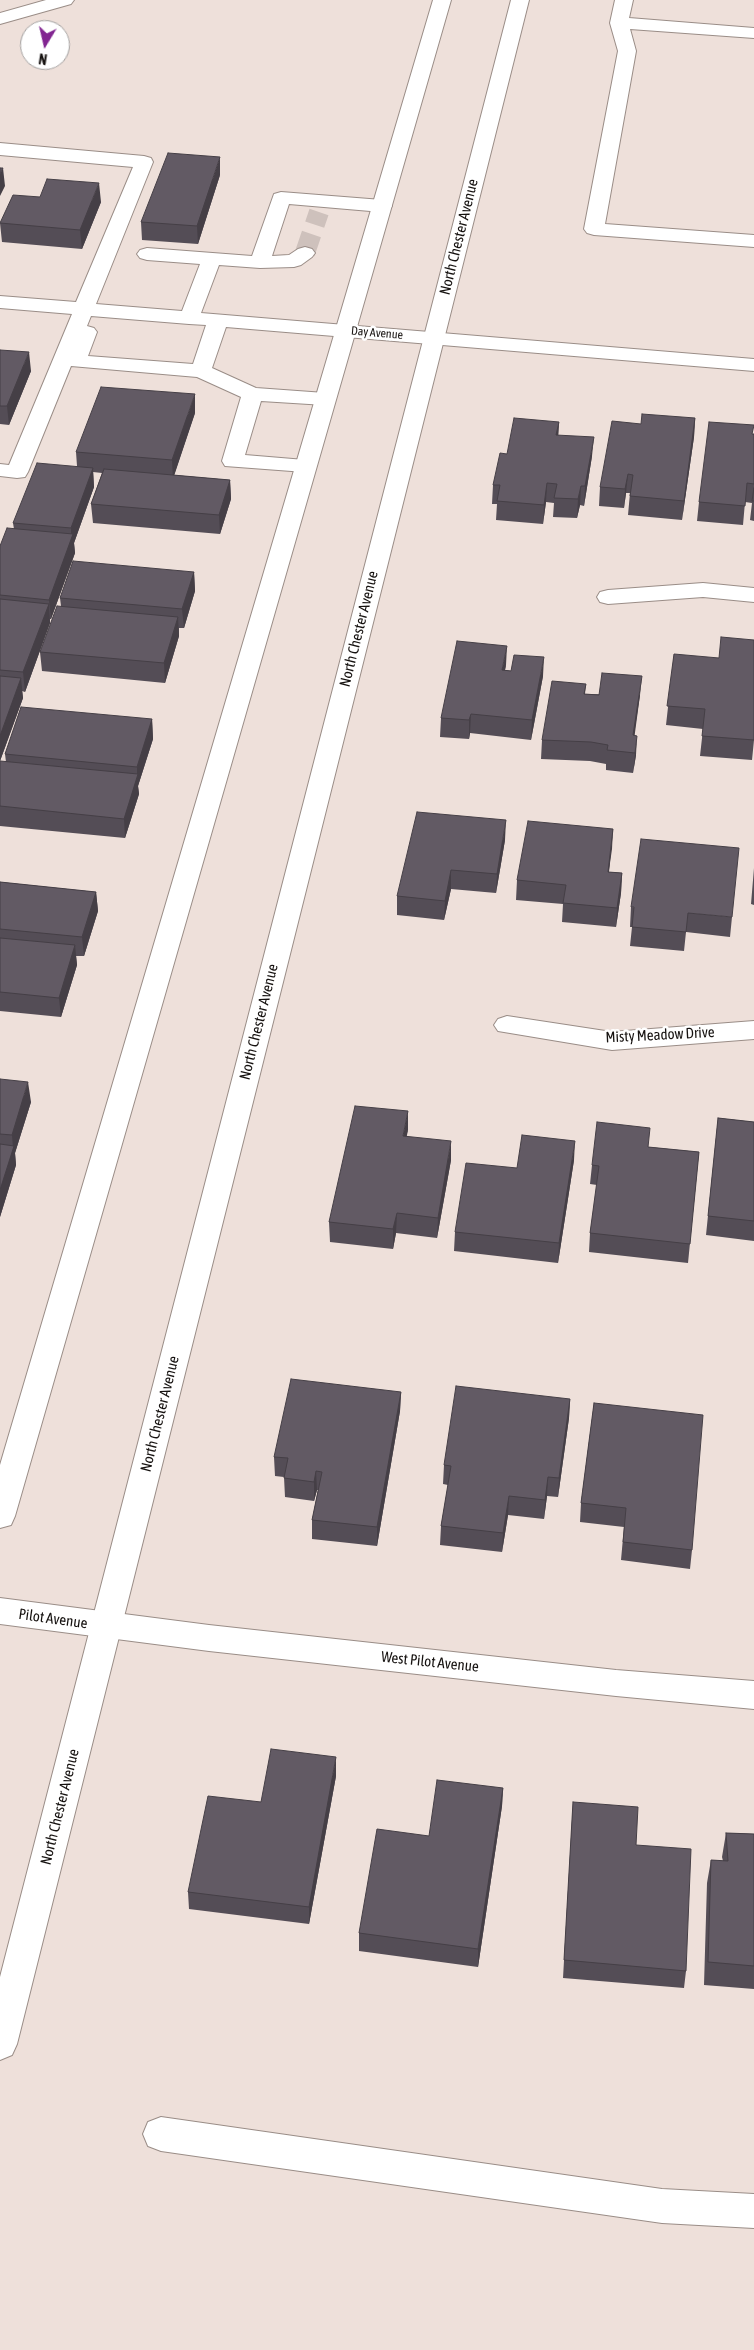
<!DOCTYPE html>
<style>
body{margin:0}
#map{position:relative;width:754px;height:2350px;overflow:hidden;background:#eee0da;font-family:"Asap Condensed",sans-serif}
canvas{display:block}
.north{position:absolute;left:20px;top:20px;width:50px;height:50px;box-sizing:border-box;background:#fff;border:1px solid #a2a09f;border-radius:50%;rotate:189deg;font-size:14px;font-weight:700;line-height:20px;text-align:center;color:#161210}
.north::after{content:'';display:block;margin:auto;width:18px;height:22px;background:#822591;clip-path:polygon(50% 0,100% 100%,50% 72%,0 100%)}
</style>
<div id="map">
<canvas width="754" height="2350"></canvas>
<div class="north">N</div>
</div>
<script>
const ctx = document.querySelector('canvas').getContext('2d');
ctx.lineJoin = 'round';
const toPath = rows => new Path2D(rows.map(r => 'M' + r).join(''));
function strokePath(path, color, width, dash) { ctx.strokeStyle = color; ctx.lineWidth = width; ctx.lineCap = dash ? 'butt' : 'round'; ctx.setLineDash(dash || []); ctx.stroke(path); }
function fillPath(path, color) { ctx.fillStyle = color; ctx.fill(path, 'evenodd'); }
function drawText(font, color, halo, rows, align = 'center') {
  ctx.font = font + ' "Asap Condensed",sans-serif'; ctx.lineWidth = 5; ctx.setLineDash([]); ctx.textBaseline = 'middle'; ctx.strokeStyle = halo; ctx.fillStyle = color; for (const [text, x, y, turn = 0] of rows) {
    ctx.save(); ctx.translate(x, y); ctx.rotate((+turn || 0) * Math.PI / 180); ctx.textAlign = isNaN(turn) ? turn : align; if (halo) ctx.strokeText(text, 0, 0); ctx.fillText(text, 0, 0); ctx.restore();
  }
}
strokePath(toPath([
 [305,253,319,212]
]), '#cec1bc', 20, [20, 10]);
const minor = toPath([
 [46,0,74,0,71,4,0,24,0,13,46,0],
 [615,0,633,0,629,18,754,28,754,38,630,29,636,51,605,224,754,235,754,247,594,235,587,233,584,229,618,51,610,23,615,0],
 [0,143,144,156,151,158,153,162,96,304,182,311,200,264,147,260,140,258,137,254,140,250,147,248,252,256,274,194,281,192,382,200,389,202,392,206,389,210,382,212,289,204,272,256,289,255,298,249,305,247,312,249,315,253,312,257,301,265,294,267,260,268,219,265,201,313,754,359,754,371,226,327,212,368,256,388,325,393,332,395,335,399,332,403,325,405,261,401,245,455,305,460,313,461,316,466,313,471,305,472,225,466,222,461,241,397,197,377,71,366,28,472,25,477,17,478,0,476,0,464,9,465,72,314,0,308,0,296,76,302,133,167,0,155,0,143],
 [91,316,189,324,206,325,193,364,88,356,97,332,94,328,87,326,91,316],
 [703,583,754,588,754,602,703,597,608,604,600,602,597,597,600,592,608,590,703,583],
 [507,1016,612,1032,754,1021,754,1039,612,1050,498,1031,494,1025,498,1019,507,1016],
 [0,1598,209,1625,616,1670,754,1681,754,1709,616,1696,209,1651,0,1624,0,1598],
 [161,2117,662,2189,754,2194,754,2228,662,2223,161,2151,148,2146,143,2134,148,2122,161,2117]
]);
const major = toPath([
 [433,0,451,0,15,1516,11,1525,0,1528,0,1465,433,0],
 [511,0,529,0,17,2044,12,2055,0,2060,0,1977,511,0]
]);
strokePath(minor, '#9a8d87', 2);
strokePath(major, '#9a8d87', 2);
fillPath(minor, '#fff');
fillPath(major, '#fff');
fillPath(toPath([
 [220,175,198,244,142,240,141,222],
 [40,197,101,202,82,249,2,242,0,223],
 [0,350,31,371,9,425,0,424],
 [195,413,174,475,230,480,231,499,220,534,93,523,91,504,102,473,93,472,94,487,74,543,75,553,51,619,50,619,50,623,25,692,22,691,23,698,0,761,0,546,14,529,13,523,77,466,76,452],
 [695,418,694,437,682,520,628,515,630,493,626,493,624,508,599,506,600,487],
 [559,422,558,435,592,456,584,506,580,505,577,518,553,517,554,503,546,502,543,524,496,520,497,504,492,504,493,485,507,454],
 [753,434,754,434,754,521,750,520,752,503,745,502,743,525,697,521,699,502],
 [194,572,195,591,184,628,179,628,179,636,165,683,42,671,40,652,61,606,60,598],
 [674,654,754,740,752,760,700,756,703,729,666,725],
 [506,665,505,670,543,676,531,740,470,733,469,739,440,737,441,718],
 [586,684,585,694,640,695,634,735,636,755,633,773,606,770,606,764,590,761,541,759,542,740],
 [152,719,153,739,138,786,139,794,125,838,0,826,0,762,6,762,5,754],
 [613,829,609,872,622,873,621,893,616,927,562,922,563,904,516,900,517,880],
 [505,840,496,893,451,889,444,920,397,915,397,896],
 [754,868,754,905,751,904],
 [0,882,96,892,98,911,84,956,76,956,77,965,61,1017,0,1011],
 [631,907,732,917,730,937,686,932,684,951,630,946,632,927,630,927],
 [0,1079,31,1102,15,1153,16,1165,0,1217],
 [718,1118,754,1122,754,1241,706,1235],
 [408,1130,406,1136,451,1160,437,1238,396,1233,393,1249,330,1242,329,1222],
 [649,1147,699,1152,688,1263,589,1252,590,1233,597,1185,590,1184,592,1165],
 [574,1160,558,1263,454,1251,455,1232,517,1168],
 [401,1392,400,1411,377,1546,312,1539,312,1520,318,1490,317,1490,314,1501,285,1497,284,1477,275,1476,274,1457],
 [570,1399,569,1418,558,1497,547,1496,544,1519,508,1515,502,1552,440,1545,441,1526,448,1485,443,1484,444,1465],
 [594,1403,692,1550,690,1569,621,1560,624,1527,580,1522,581,1503],
 [336,1776,309,1924,189,1909,188,1892,261,1802],
 [503,1788,502,1806,478,1967,359,1951,359,1933,429,1836],
 [573,1802,636,1845,686,1971,684,1988,563,1978],
 [726,1833,754,1834,754,1989,704,1985,707,1883,711,1860,723,1861,722,1857]
]), '#544d56');
fillPath(toPath([
 [220,157,220,175,198,244,197,226],
 [3,168,5,186,0,196,0,174],
 [99,183,101,202,82,249,80,230],
 [29,352,31,371,9,425,7,406],
 [195,394,195,413,173,479,172,460],
 [695,418,694,437,682,520,684,501],
 [559,422,558,441,556,435],
 [594,437,592,456,584,506,585,486],
 [93,468,94,487,74,543,75,553,51,619,49,600,71,538,71,528],
 [628,474,626,493,624,508,625,489],
 [230,480,231,499,220,534,219,515],
 [547,483,546,502,543,524,544,505],
 [581,486,580,505,577,518,578,499],
 [194,572,195,591,184,628,182,609],
 [49,604,50,623,25,692,23,672],
 [178,617,179,636,165,683,164,663],
 [507,646,506,665,501,689,502,670],
 [544,657,543,676,531,740,532,720],
 [642,676,640,695,632,755,633,735],
 [21,678,23,698,0,761,0,736],
 [471,714,470,733,469,739,469,720],
 [152,719,153,739,138,786,139,794,125,838,124,819,137,775,137,767],
 [637,736,636,755,633,773,635,753],
 [506,820,505,840,496,893,497,874],
 [613,829,612,849,606,891,608,872],
 [451,870,451,889,444,920,445,901],
 [622,873,621,893,616,927,617,908],
 [96,892,98,911,84,956,82,937],
 [75,945,77,965,61,1017,59,998],
 [28,1082,31,1102,15,1153,16,1165,0,1217,0,1190,13,1148,12,1135],
 [408,1111,408,1130,403,1155,403,1136],
 [451,1141,451,1160,437,1238,438,1218],
 [575,1141,574,1160,558,1263,559,1243],
 [397,1213,396,1233,393,1249,393,1229],
 [401,1392,400,1411,377,1546,377,1527],
 [570,1399,569,1418,558,1497,559,1478],
 [316,1471,317,1490,314,1501,314,1482],
 [548,1477,547,1496,544,1519,545,1500],
 [509,1496,508,1515,502,1552,503,1533],
 [336,1757,336,1776,309,1924,309,1907],
 [503,1788,502,1806,478,1967,478,1949]
]), '#453f46');
const building = toPath([
 [168,153,220,157,197,226,141,222,168,153],
 [0,168,3,168,0,174,0,168],
 [47,179,99,183,80,230,0,223,13,195,40,197,47,179],
 [0,350,29,352,7,406,0,406,0,350],
 [101,387,195,394,172,460,76,452,101,387],
 [642,414,695,418,684,501,630,496,633,475,628,474,625,489,600,487,612,421,641,424,642,414],
 [514,418,559,422,556,435,594,437,585,486,581,486,578,499,554,498,557,484,547,483,544,505,497,501,500,485,493,485,500,453,507,454,514,418],
 [709,422,754,425,752,434,754,434,754,484,747,483,745,506,699,502,709,422],
 [37,463,93,468,71,528,13,523,37,463],
 [104,469,230,480,219,515,91,504,104,469],
 [754,488,754,501,752,501,754,488],
 [7,528,73,534,49,600,0,595,0,546,7,528],
 [73,561,194,572,182,609,60,598,73,561],
 [0,599,49,604,23,672,0,670,0,599],
 [57,606,178,617,164,663,40,652,57,606],
 [721,637,754,640,754,740,702,736,705,709,667,706,674,654,719,658,721,637],
 [457,641,507,646,502,670,511,671,514,655,544,657,532,720,471,714,469,720,441,718,457,641],
 [602,673,642,676,633,735,637,736,635,753,607,750,608,745,591,742,542,740,552,681,586,684,584,694,599,695,602,673],
 [0,676,21,678,0,736,0,676],
 [21,707,152,719,137,767,5,754,21,707],
 [0,761,138,774,124,819,0,806,0,761],
 [417,812,506,820,497,874,451,870,445,901,397,896,417,812],
 [528,821,613,829,608,872,622,873,617,908,563,903,566,885,517,880,528,821],
 [641,839,739,848,732,917,688,913,686,932,632,927,634,907,631,907,641,839],
 [0,882,96,892,82,937,0,929,0,882],
 [0,938,75,945,59,998,0,992,0,938],
 [0,1079,28,1082,12,1135,0,1134,0,1079],
 [355,1106,408,1111,403,1136,451,1141,438,1218,397,1213,393,1229,329,1222,355,1106],
 [718,1118,754,1122,754,1221,708,1216,718,1118],
 [597,1122,650,1128,648,1147,699,1152,690,1244,590,1233,599,1166,592,1165,597,1122],
 [522,1135,575,1141,559,1243,455,1232,466,1163,517,1168,522,1135],
 [0,1144,14,1146,0,1190,0,1144],
 [291,1379,401,1392,377,1527,312,1520,322,1472,316,1471,314,1482,284,1478,288,1458,274,1457,291,1379],
 [456,1386,570,1399,559,1478,548,1477,545,1500,509,1496,503,1533,441,1526,451,1466,444,1465,456,1386],
 [594,1403,703,1415,692,1550,623,1542,626,1508,581,1503,594,1403],
 [271,1749,336,1757,309,1907,188,1892,208,1796,261,1802,271,1749],
 [437,1780,503,1788,478,1949,359,1933,377,1829,429,1836,437,1780],
 [573,1802,638,1807,636,1845,691,1849,686,1971,564,1960,573,1802],
 [726,1833,754,1834,754,1966,708,1962,711,1860,728,1861,726,1833]
]);
fillPath(building, '#625a64');
strokePath(building, '#453f46', 1);
drawText('12px', '#161210', '#fff', [
 ["Day Avenue",377,333,5]
]);
drawText('15px', '#161210', '#fff', [
 ["North Chester Avenue",459,237,-76],
 ["North Chester Avenue",359,629,-76],
 ["North Chester Avenue",259,1022,-76],
 ["Misty Meadow Drive",660,1035,-3],
 ["North Chester Avenue",160,1414,-76],
 ["Pilot Avenue",53,1619,8],
 ["West Pilot Avenue",430,1662,6],
 ["North Chester Avenue",60,1807,-76]
]);
</script>
